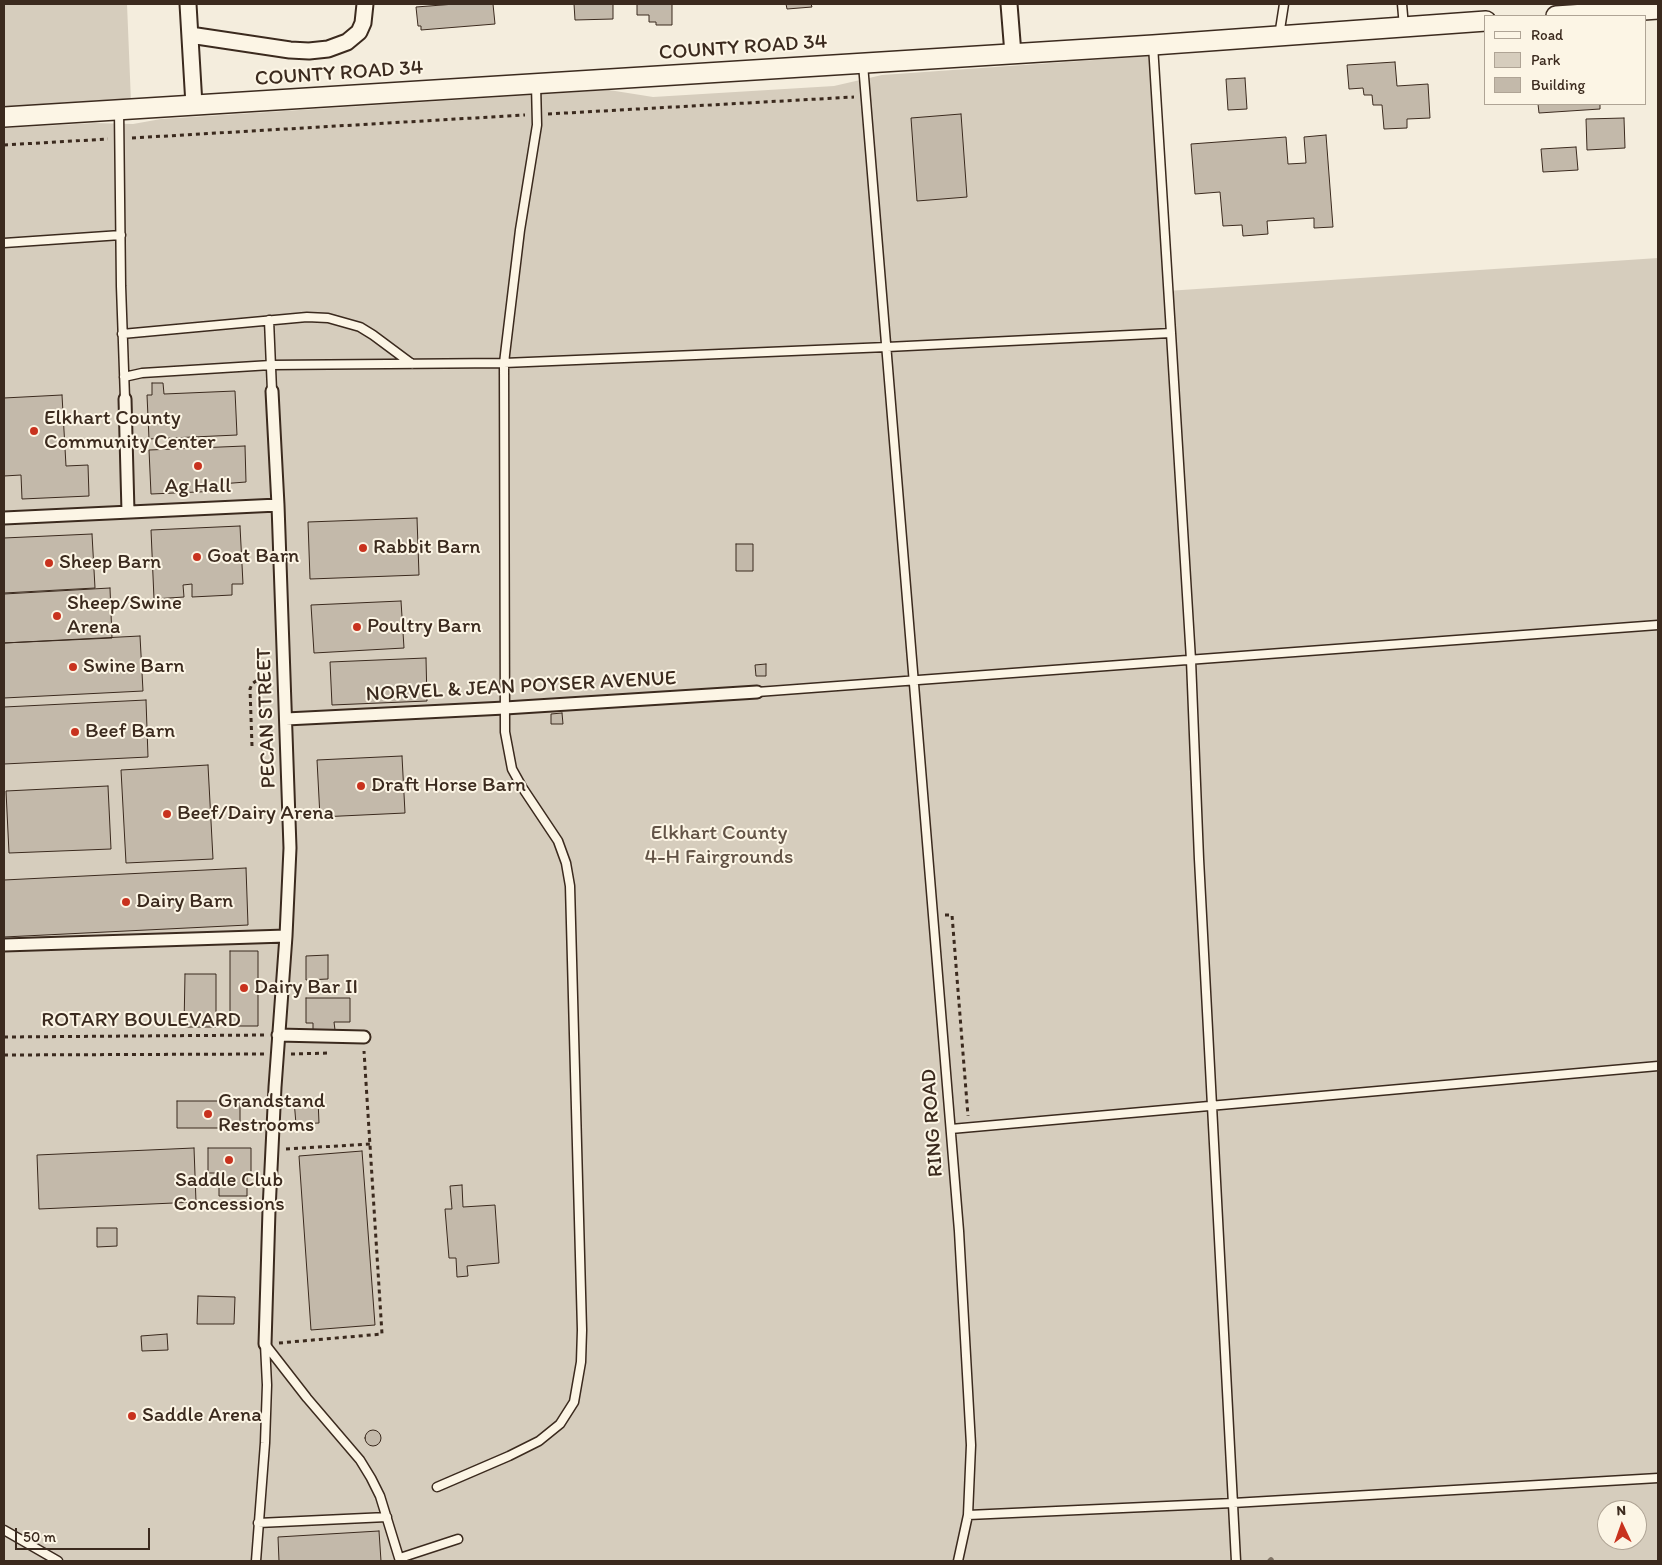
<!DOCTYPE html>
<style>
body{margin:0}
#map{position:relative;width:1662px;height:1565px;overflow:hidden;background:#f4eddd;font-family:Itim,sans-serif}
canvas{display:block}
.frame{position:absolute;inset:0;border:5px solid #3b2a1e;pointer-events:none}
.legend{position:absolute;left:1484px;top:15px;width:162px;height:90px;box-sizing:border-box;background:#fcf5e5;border:1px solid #afa495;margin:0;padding:6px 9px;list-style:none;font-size:15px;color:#3b2a1e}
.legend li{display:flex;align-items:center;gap:10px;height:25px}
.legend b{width:25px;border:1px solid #afa495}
.north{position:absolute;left:1597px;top:1500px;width:50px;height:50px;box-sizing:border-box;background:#fcf5e5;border:1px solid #afa495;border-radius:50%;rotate:357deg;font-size:14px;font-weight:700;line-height:20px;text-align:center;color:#3b2a1e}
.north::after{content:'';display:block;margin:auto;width:18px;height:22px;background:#c8321e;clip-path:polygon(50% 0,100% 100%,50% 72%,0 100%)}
.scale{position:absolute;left:15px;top:1528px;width:135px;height:22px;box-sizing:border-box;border:2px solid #3b2a1e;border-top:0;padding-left:6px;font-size:15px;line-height:18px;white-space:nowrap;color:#3b2a1e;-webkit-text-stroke:4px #fcf5e5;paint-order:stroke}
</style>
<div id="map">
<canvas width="1662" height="1565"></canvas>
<div class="frame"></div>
<ul class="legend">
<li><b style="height:6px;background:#fcf5e5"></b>Road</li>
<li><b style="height:14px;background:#d6cdbd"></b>Park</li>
<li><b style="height:14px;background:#c3b9aa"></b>Building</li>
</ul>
<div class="north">N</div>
<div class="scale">50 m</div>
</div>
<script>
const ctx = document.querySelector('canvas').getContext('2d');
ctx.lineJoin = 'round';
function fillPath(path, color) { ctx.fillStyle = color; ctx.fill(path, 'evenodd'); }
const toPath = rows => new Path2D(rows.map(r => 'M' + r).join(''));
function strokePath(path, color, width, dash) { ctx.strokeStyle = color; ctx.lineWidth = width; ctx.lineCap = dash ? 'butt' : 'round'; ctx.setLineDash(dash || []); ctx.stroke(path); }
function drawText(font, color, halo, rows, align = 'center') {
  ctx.font = font + ' Itim,sans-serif'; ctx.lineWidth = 4; ctx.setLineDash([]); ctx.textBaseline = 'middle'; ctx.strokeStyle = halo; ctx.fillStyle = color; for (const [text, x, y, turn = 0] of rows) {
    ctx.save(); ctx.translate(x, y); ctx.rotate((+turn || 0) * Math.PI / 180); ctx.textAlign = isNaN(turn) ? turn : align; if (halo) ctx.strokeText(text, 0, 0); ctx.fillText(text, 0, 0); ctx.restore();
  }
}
fillPath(toPath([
 [4,4,127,4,131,102,119,99,4,107],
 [1151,56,1167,291,1658,258,1658,1561,4,1561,4,128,95,123,133,124,161,119,609,90,653,97,834,86,882,75],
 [1607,1510,1637,1510,1637,1540,1607,1540]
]), '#d6cdbd');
strokePath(toPath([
 [1270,1561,1271,1560]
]), '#817466', 5.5);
const building = toPath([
 [455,4,493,4,495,24,421,30,421,26,418,26,416,7,455,4],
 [574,4,613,4,613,19,575,20,574,4],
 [637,4,672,4,672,25,656,25,656,22,649,22,649,15,637,15,637,4],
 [786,4,811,4,812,7,787,9,786,4],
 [1395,62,1397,86,1428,84,1430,118,1407,119,1407,128,1384,129,1382,105,1373,105,1372,95,1364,95,1363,88,1349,89,1347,65,1395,62],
 [1245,78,1247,109,1228,110,1226,79,1245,78],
 [1538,104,1600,104,1600,109,1539,113,1538,104],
 [961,114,967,197,917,201,911,118,961,114],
 [1624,118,1625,148,1587,150,1586,119,1624,118],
 [1326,135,1333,227,1314,228,1314,218,1267,221,1268,234,1243,236,1242,225,1223,226,1220,192,1195,194,1191,144,1286,137,1288,164,1306,163,1304,137,1326,135],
 [1576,147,1578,170,1543,172,1541,149,1576,147],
 [152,383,163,383,164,394,235,391,237,435,149,439,147,395,152,395,152,383],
 [62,395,66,466,88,465,89,496,22,499,21,475,4,476,4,398,62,395],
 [245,446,246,482,220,484,221,491,151,494,149,450,245,446],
 [417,518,419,575,310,579,308,522,417,518],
 [240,526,243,584,232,584,232,595,192,597,192,584,183,585,184,597,154,599,151,530,240,526],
 [92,534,95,588,4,593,4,538,92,534],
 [736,544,753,544,753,571,736,571,736,544],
 [110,588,112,638,4,643,4,594,110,588],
 [401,601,404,648,314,653,311,605,401,601],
 [140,636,143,691,4,698,4,643,140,636],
 [426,658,427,701,332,705,330,662,426,658],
 [766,664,766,676,756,676,755,665,766,664],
 [146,700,148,757,4,764,4,707,146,700],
 [562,713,563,724,551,724,551,714,562,713],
 [402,756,405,813,320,817,317,760,402,756],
 [208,765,213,859,126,863,121,770,208,765],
 [108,786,111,849,9,853,6,791,108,786],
 [246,868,248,925,4,937,4,880,246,868],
 [230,951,258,951,258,1026,230,1026,230,951],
 [328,955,328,979,306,980,306,956,328,955],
 [185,974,216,974,216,1027,184,1027,185,974],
 [306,998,350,998,350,1022,334,1022,335,1030,313,1030,313,1023,306,1023,306,998],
 [318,1099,319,1123,296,1124,294,1100,318,1099],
 [177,1101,240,1101,240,1128,177,1128,177,1101],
 [194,1148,196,1202,39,1209,37,1155,194,1148],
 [208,1148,251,1148,251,1172,247,1172,247,1196,219,1196,219,1173,208,1173,208,1148],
 [362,1151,375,1325,311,1330,299,1156,362,1151],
 [462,1185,463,1207,495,1205,499,1263,467,1266,468,1276,457,1277,456,1258,449,1258,445,1209,452,1209,450,1186,462,1185],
 [97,1228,117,1228,117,1246,97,1247,97,1228],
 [198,1296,235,1297,234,1324,197,1324,198,1296],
 [167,1334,168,1350,142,1351,141,1336,167,1334],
 '365 1438a8 8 0 1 1 16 0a8 8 0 1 1-16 0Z',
 [379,1531,381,1561,279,1561,278,1537,379,1531]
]);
fillPath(building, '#c3b9aa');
strokePath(building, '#3b2a1e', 1);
const service = toPath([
 [1402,4,1404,27],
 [1279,36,1284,4],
 [863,64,959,1231,971,1445,968,1515,958,1561],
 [119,110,121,286,125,399],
 [4,243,121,235],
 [269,320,272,391],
 [1171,333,1191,660,1199,859,1236,1561],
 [122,334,307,317,328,318,360,327,373,335,412,364],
 [124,377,142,373,271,365,504,363,887,347,1171,333,1153,45],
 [757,692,1658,625],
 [951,1129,1658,1066],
 [265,1344,307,1398,360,1460,371,1478,380,1496,400,1561],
 [437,1487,509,1456,539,1441,560,1424,574,1402,581,1362,582,1330,570,886,566,863,558,841,522,787,512,769,505,732,504,363,520,230,537,125,536,84],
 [968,1515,1233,1503,1658,1478],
 [258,1523,387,1517],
 [4,1530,58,1561],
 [400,1558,458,1539],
 [256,1561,265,1443,267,1385,265,1344]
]);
const pedestrian = toPath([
 [125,399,128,512],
 [4,518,278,505],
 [286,719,505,708,757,692],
 [4,945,286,936],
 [278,1035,364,1037],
 [265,1344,269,1210,275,1087,286,936,290,848,278,505,272,391]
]);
const minor = toPath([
 [188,4,194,105],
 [1009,4,1013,54],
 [190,35,290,50,309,51,328,49,347,42,359,32,363,23,365,4]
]);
const tertiary = toPath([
 [1556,16,1658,9],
 [4,117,1153,45,1486,21]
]);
strokePath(service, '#3b2a1e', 11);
strokePath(pedestrian, '#3b2a1e', 15);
strokePath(minor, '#3b2a1e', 19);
strokePath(tertiary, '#3b2a1e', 22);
strokePath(toPath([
 [548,114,854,97],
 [132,138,525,115],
 [4,145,108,139],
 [252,746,250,689,252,684,256,681,271,681],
 [945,915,952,915,968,1116],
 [4,1037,265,1035],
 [291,1054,330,1053],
 [4,1055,265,1054],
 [286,1149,370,1144],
 [279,1343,382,1334,364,1051]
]), '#3b2a1e', 3, [4, 4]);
strokePath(service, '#fcf5e5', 8);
strokePath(pedestrian, '#fcf5e5', 11);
strokePath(minor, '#fcf5e5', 15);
strokePath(tertiary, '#fcf5e5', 19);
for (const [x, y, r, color] of [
 [34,431,5,"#c8321e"],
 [198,466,5,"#c8321e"],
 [363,548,5,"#c8321e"],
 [197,557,5,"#c8321e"],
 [49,563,5,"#c8321e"],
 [57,616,5,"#c8321e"],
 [357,627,5,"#c8321e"],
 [73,667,5,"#c8321e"],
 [75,732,5,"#c8321e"],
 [361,786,5,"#c8321e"],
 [167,814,5,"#c8321e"],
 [126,902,5,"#c8321e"],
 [244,988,5,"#c8321e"],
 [208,1114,5,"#c8321e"],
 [229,1160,5,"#c8321e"],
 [132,1416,5,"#c8321e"]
]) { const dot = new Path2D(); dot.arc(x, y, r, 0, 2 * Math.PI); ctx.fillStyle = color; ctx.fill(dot); strokePath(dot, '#fcf5e5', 2); }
drawText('21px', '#3b2a1e', '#fcf5e5', [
 ["COUNTY ROAD 34",743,48,-4],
 ["COUNTY ROAD 34",339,74,-4],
 ["NORVEL & JEAN POYSER AVENUE",521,687,-3],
 ["PECAN STREET",267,718,-92],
 ["ROTARY BOULEVARD",141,1021],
 ["RING ROAD",933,1123,-94]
]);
drawText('21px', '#3b2a1e', '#fcf5e5', [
 ["Elkhart County",44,419],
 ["Community Center",44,443],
 ["Ag Hall",198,487,"center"],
 ["Rabbit Barn",373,548],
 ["Goat Barn",207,557],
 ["Sheep Barn",59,563],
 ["Sheep/Swine",67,604],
 ["Arena",67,628],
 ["Poultry Barn",367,627],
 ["Swine Barn",83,667],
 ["Beef Barn",85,732],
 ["Draft Horse Barn",371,786],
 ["Beef/Dairy Arena",177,814],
 ["Dairy Barn",136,902],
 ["Dairy Bar II",254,988],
 ["Grandstand",218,1102],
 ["Restrooms",218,1126],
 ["Saddle Club",229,1181,"center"],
 ["Concessions",229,1205,"center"],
 ["Saddle Arena",142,1416]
], 'left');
drawText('21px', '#625346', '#fcf5e5', [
 ["Elkhart County",719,834],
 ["4-H Fairgrounds",719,858]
]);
</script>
